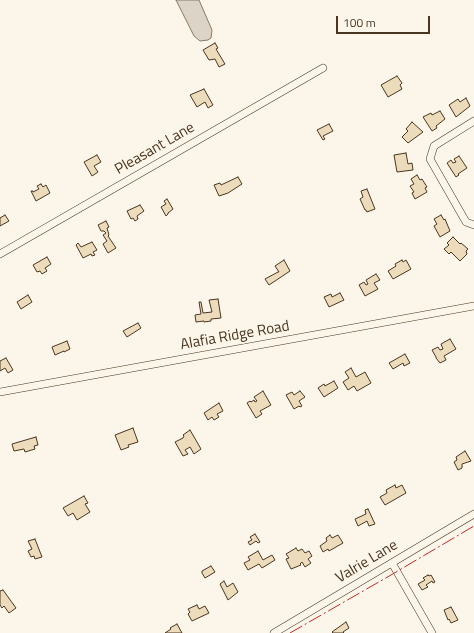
<!DOCTYPE html>
<style>
body{margin:0}
#map{position:relative;width:474px;height:633px;overflow:hidden;background:#fbf6e9;font-family:"Titillium Web",sans-serif}
canvas{display:block}
.scale{position:absolute;left:336px;top:16px;width:94px;height:18px;box-sizing:border-box;border:2px solid #4a3520;border-top:0;padding-left:5px;font-size:12px;line-height:14px;white-space:nowrap;color:#4a3520;-webkit-text-stroke:3px #fbf6e9;paint-order:stroke}
</style>
<div id="map">
<canvas width="474" height="633"></canvas>
<div class="scale">100 m</div>
</div>
<script>
const ctx = document.querySelector('canvas').getContext('2d');
ctx.lineJoin = 'round';
function fillPath(path, color) { ctx.fillStyle = color; ctx.fill(path, 'evenodd'); }
const toPath = rows => new Path2D(rows.map(r => 'M' + r).join(''));
function strokePath(path, color, width, dash) { ctx.strokeStyle = color; ctx.lineWidth = width; ctx.lineCap = dash ? 'butt' : 'round'; ctx.setLineDash(dash || []); ctx.stroke(path); }
function drawText(font, color, halo, rows, align = 'center') {
  ctx.font = font + ' "Titillium Web",sans-serif'; ctx.lineWidth = 3; ctx.setLineDash([]); ctx.textBaseline = 'middle'; ctx.strokeStyle = halo; ctx.fillStyle = color; for (const [text, x, y, turn = 0] of rows) {
    ctx.save(); ctx.translate(x, y); ctx.rotate((+turn || 0) * Math.PI / 180); ctx.textAlign = isNaN(turn) ? turn : align; if (halo) ctx.strokeText(text, 0, 0); ctx.fillText(text, 0, 0); ctx.restore();
  }
}
const water = toPath([
 [176,0,199,0,212,30,211,38,208,40,200,41,194,36,176,0]
]);
fillPath(water, '#dcd4c6');
strokePath(water, '#887966', 1);
const building = toPath([
 [215,43,218,48,216,49,225,64,219,67,215,59,209,60,203,50,215,43],
 [397,76,402,83,400,85,402,89,388,97,381,85,397,76],
 [204,89,213,105,208,108,205,102,197,107,190,95,204,89],
 [466,98,470,106,456,117,449,105,458,99,460,102,466,98],
 [440,111,445,119,436,126,437,128,432,131,423,117,431,113,432,115,440,111],
 [412,122,423,132,408,143,402,137,408,131,406,129,412,122],
 [329,124,333,131,323,136,325,139,323,140,317,130,329,124],
 [406,153,408,164,412,163,413,170,397,172,394,155,406,153],
 [97,155,101,162,94,166,98,172,92,176,84,162,97,155],
 [459,156,467,168,458,174,459,175,456,177,447,163,451,160,453,163,456,162,454,159,459,156],
 [417,175,420,180,422,179,427,187,425,188,427,192,415,199,412,193,414,192,410,186,414,184,411,179,417,175],
 [238,177,242,184,228,193,219,196,214,185,220,183,221,185,238,177],
 [41,184,43,187,46,185,50,193,36,201,31,191,33,191,33,192,39,189,37,186,41,184],
 [367,189,375,209,367,212,366,210,365,210,360,199,363,197,361,191,367,189],
 [167,199,173,209,168,213,168,214,166,216,161,207,166,204,164,201,167,199],
 [140,205,144,211,137,216,138,219,135,221,133,218,131,219,127,211,140,205],
 [5,215,9,221,0,226,0,218,5,215],
 [441,215,444,220,445,219,450,231,440,237,434,226,437,224,434,219,441,215],
 [106,221,109,227,107,228,109,235,108,236,116,248,108,253,103,244,107,241,103,235,106,233,104,231,101,231,98,225,106,221],
 [453,237,460,244,461,243,468,249,466,251,467,254,460,261,451,252,449,254,444,249,449,245,447,243,453,237],
 [92,242,97,250,93,252,95,255,92,256,91,254,83,258,76,245,78,243,81,247,92,242],
 [47,257,51,264,45,268,47,271,42,274,40,271,37,272,33,265,47,257],
 [284,260,290,271,269,285,265,279,278,272,279,272,275,266,284,260],
 [402,260,403,262,406,260,411,269,393,279,388,271,396,266,395,264,402,260],
 [376,274,380,280,374,283,378,289,365,296,359,285,364,282,366,285,368,284,366,280,376,274],
 [340,293,344,300,329,307,324,297,331,294,332,297,340,293],
 [28,295,32,302,21,309,17,302,28,295],
 [218,299,221,318,211,319,211,321,204,322,204,321,196,322,195,315,201,314,199,302,201,302,203,313,212,312,209,300,218,299],
 [138,323,141,328,127,337,123,331,138,323],
 [450,339,456,349,444,356,446,360,440,363,436,358,436,357,432,350,438,347,440,350,443,349,441,344,450,339],
 [67,341,70,349,64,352,64,351,55,355,52,347,67,341],
 [405,354,410,363,404,366,403,363,393,369,389,363,405,354],
 [6,358,13,370,8,373,5,368,0,371,0,361,6,358],
 [351,368,356,377,365,372,371,383,357,391,354,386,348,390,343,382,349,378,345,372,351,368],
 [334,381,338,388,324,397,318,388,324,384,325,386,334,381],
 [263,391,271,405,260,411,262,414,256,418,247,403,250,401,251,402,254,400,255,402,257,401,254,397,263,391],
 [300,391,305,397,299,401,302,406,300,407,299,406,294,409,286,395,292,392,294,395,300,391],
 [219,403,223,411,217,414,219,417,214,420,212,417,208,420,204,413,219,403],
 [133,428,138,442,128,445,129,447,121,450,115,435,133,428],
 [190,430,201,449,194,454,190,447,185,450,188,454,183,456,175,442,183,438,184,436,183,435,190,430],
 [36,437,38,445,34,446,35,449,25,452,24,449,14,451,12,444,36,437],
 [465,451,471,461,462,464,462,468,458,470,454,462,457,460,456,457,465,451],
 [395,485,396,488,402,485,406,493,385,505,380,497,387,493,386,490,395,485],
 [84,496,88,503,85,504,90,512,77,520,73,513,68,516,63,508,84,496],
 [368,509,375,524,369,526,367,521,358,526,355,519,366,514,365,510,368,509],
 [255,534,260,542,258,543,256,541,250,545,248,542,252,540,250,537,255,534],
 [330,535,332,538,338,535,343,543,329,551,328,549,323,552,320,546,327,541,326,538,330,535],
 [35,539,42,557,35,559,34,556,31,557,28,551,32,549,28,541,35,539],
 [296,548,298,551,302,549,305,553,309,551,312,556,308,559,311,563,305,567,302,562,300,564,301,565,291,569,286,559,289,558,286,554,296,548],
 [258,551,263,560,272,555,275,560,262,568,259,564,248,570,244,563,250,560,248,557,258,551],
 [211,566,215,572,205,578,202,573,202,571,211,566],
 [428,575,429,576,431,575,435,582,433,583,432,581,426,585,428,587,422,590,418,584,425,580,423,578,428,575],
 [224,581,227,587,233,583,238,592,228,600,220,584,224,581],
 [3,590,16,608,9,613,4,606,2,608,0,605,0,591,3,590],
 [197,605,199,609,205,606,209,613,192,621,188,614,190,612,188,609,197,605],
 [451,607,458,620,451,623,449,619,448,620,444,610,451,607],
 [346,622,349,628,343,632,344,633,333,633,332,632,346,622],
 [177,624,182,633,165,633,171,629,170,628,177,624]
]);
fillPath(building, '#ecdcbc');
strokePath(building, '#4a3520', 1);
const minor = toPath([
 [474,121,434,146,430,159,466,222,474,225],
 [0,254,323,68],
 [0,392,474,306],
 [392,563,432,633],
 [274,633,474,514]
]);
strokePath(minor, '#4a3520', 8);
strokePath(minor, '#fbf6e9', 7);
strokePath(toPath([
 [290,633,391,575,474,526]
]), '#c62828', 1, [14, 3, 2, 3]);
drawText('15px', '#4a3520', '#fbf6e9', [
 ["Pleasant Lane",155,149,-30],
 ["Alafia Ridge Road",235,336,-10],
 ["Valrie Lane",367,562,-31]
]);
</script>
